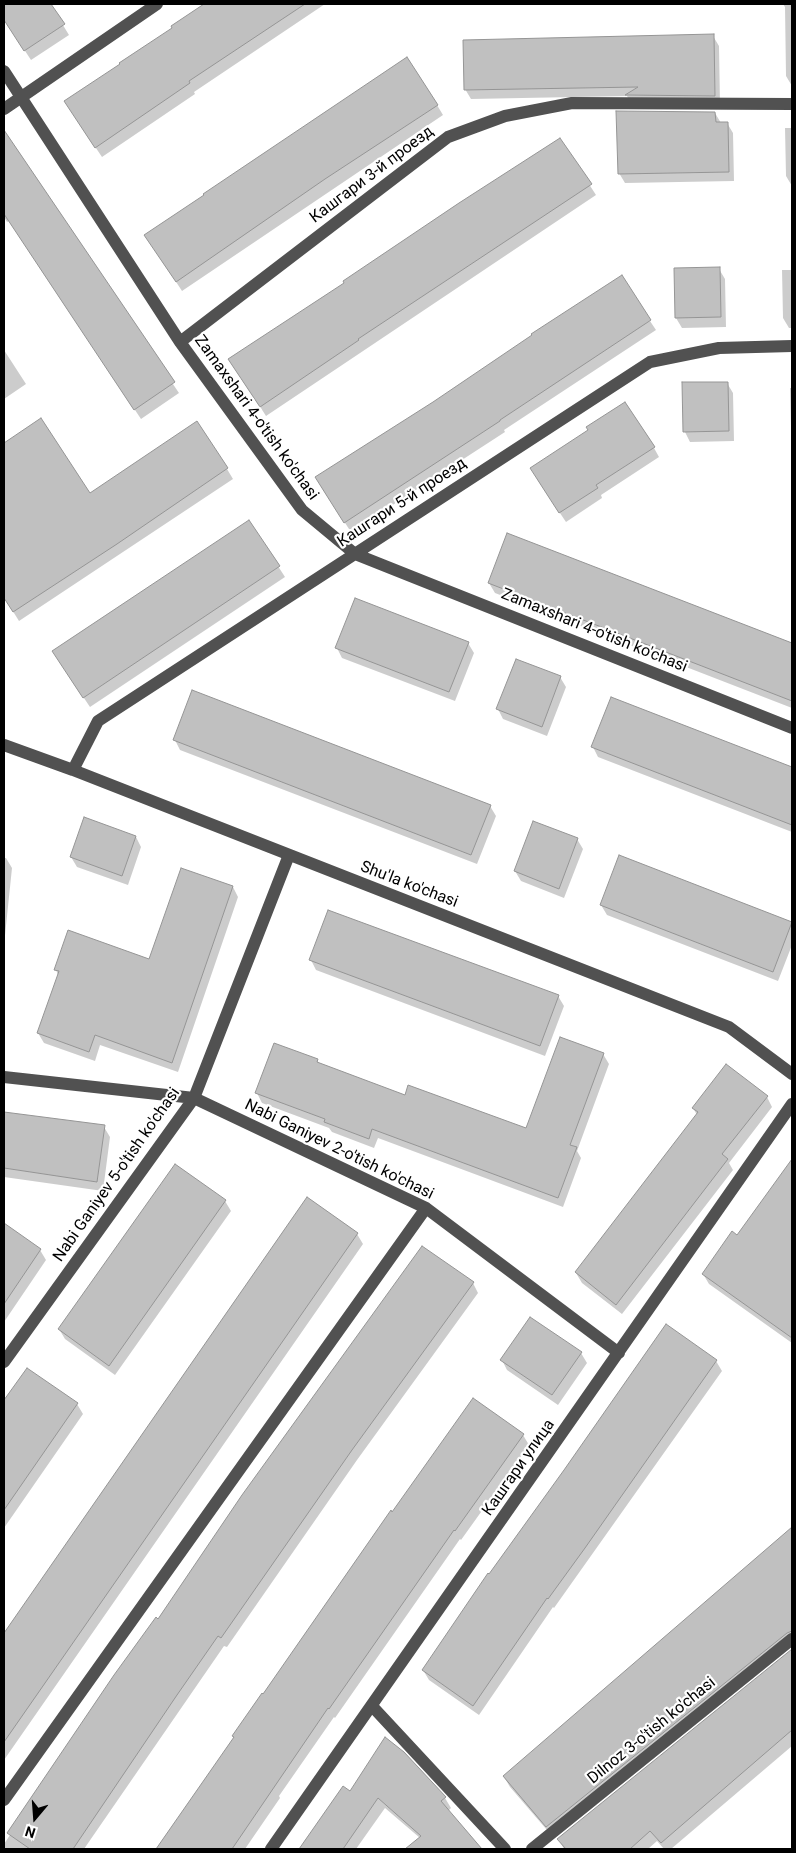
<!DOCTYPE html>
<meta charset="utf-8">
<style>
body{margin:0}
#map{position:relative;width:796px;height:1853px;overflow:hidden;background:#fff;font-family:Roboto,sans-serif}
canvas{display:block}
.frame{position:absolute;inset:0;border:5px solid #000;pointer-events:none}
.north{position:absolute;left:10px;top:1793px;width:50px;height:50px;-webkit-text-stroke:4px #fff;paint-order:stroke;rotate:198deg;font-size:14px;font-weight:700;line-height:20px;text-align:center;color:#000}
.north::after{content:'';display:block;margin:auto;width:18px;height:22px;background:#000;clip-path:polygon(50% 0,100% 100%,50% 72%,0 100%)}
</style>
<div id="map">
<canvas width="796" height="1853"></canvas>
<div class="frame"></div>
<div class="north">N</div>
</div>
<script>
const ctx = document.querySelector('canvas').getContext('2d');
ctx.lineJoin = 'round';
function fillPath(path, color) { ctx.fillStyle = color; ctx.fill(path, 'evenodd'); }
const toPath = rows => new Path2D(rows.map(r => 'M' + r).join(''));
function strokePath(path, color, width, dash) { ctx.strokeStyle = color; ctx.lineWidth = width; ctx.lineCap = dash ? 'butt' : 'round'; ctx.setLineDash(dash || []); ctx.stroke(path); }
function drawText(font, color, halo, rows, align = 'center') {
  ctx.font = font + ' Roboto,sans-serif'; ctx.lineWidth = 4.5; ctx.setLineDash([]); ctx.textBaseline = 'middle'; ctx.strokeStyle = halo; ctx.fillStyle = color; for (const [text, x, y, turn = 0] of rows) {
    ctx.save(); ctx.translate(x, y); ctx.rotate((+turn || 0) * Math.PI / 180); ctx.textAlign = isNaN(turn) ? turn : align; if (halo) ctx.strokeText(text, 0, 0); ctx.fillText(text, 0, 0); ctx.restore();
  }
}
fillPath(toPath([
 [4,4,50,4,69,35,31,60,4,19],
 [206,4,325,4,194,92,195,94,102,157,71,111,173,28,172,26],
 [783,4,792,4,792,86,786,76,785,7],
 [713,36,719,46,720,105,632,105,627,96,471,99,465,89],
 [437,105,443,115,182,291,152,245,205,196],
 [715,113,721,123,727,123,733,133,734,181,625,183,619,173],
 [785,128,792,128,792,186,786,176],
 [560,139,596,195,266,416,236,369],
 [9,141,179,393,141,419,9,221,7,222,4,217,4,144],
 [719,269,725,279,726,327,682,328,676,318],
 [782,270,792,270,792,328,789,328,783,318],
 [650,321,656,330,504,430,505,432,351,532,322,488],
 [4,350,26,384,4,399],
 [727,383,733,393,734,441,690,442,685,432],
 [790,388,792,388,792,466],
 [41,420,90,495,227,469,233,479,19,621,4,597,4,445],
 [654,448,659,457,601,495,602,498,566,522,537,479],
 [249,521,285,577,90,707,59,661],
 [508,534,792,644,792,708,495,593,489,583],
 [468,643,474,653,455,701,342,658,337,648],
 [560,677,566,687,547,736,503,719,498,709],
 [611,699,792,769,792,832,598,757,593,747],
 [175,740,490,806,496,816,477,864,180,750],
 [136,837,141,847,128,885,77,867,71,857],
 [577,839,583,849,564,898,521,881,515,871],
 [4,858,6,858,12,868,4,945],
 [233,887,238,897,178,1072,100,1045,95,1061,44,1043,38,1033,58,975,56,970,150,961],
 [601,905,791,923,792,945,778,981,607,915],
 [311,960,558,996,564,1006,545,1056,316,970],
 [603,1054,609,1064,577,1151,581,1158,563,1207,378,1138,374,1148,332,1132,329,1128,262,1103,257,1093,317,1060,320,1065,405,1096,527,1129],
 [767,1097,772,1107,729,1163,733,1170,622,1314,582,1283,576,1273,697,1115,693,1108],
 [9,1114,104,1127,110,1137,103,1191,4,1177,4,1130],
 [792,1161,792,1272,791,1274,792,1276,792,1343,709,1284,703,1274,737,1236],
 [307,1198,357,1234,363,1244,4,1760,4,1634],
 [225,1201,231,1211,115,1375,65,1339,59,1329],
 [4,1225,40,1250,46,1260,4,1322],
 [473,1283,478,1293,357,1460,227,1647,224,1646,84,1849,4,1849,4,1844,10,1835,8,1833,158,1620],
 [581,1353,587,1363,558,1405,507,1370,502,1360],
 [716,1361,722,1371,554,1608,553,1607,479,1715,429,1680,423,1670,490,1575],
 [27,1369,77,1404,83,1414,4,1528,4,1403],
 [523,1435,529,1445,461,1540,460,1539,335,1718,334,1717,279,1796,280,1798,245,1849,158,1849,234,1738,233,1736,393,1513],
 [792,1530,792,1644,553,1837,510,1787,504,1777],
 [792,1651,792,1746,671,1849,664,1849,657,1841,648,1849,564,1849,559,1840],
 [343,1787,350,1792,445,1798,451,1808,448,1811,480,1849,411,1849,410,1847,420,1838,385,1808,356,1849,301,1849]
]), '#0003');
const building = toPath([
 [4,4,51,4,65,24,24,51,4,20,4,4],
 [204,4,305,4,189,81,190,83,95,148,64,101,120,64,119,63,172,28,171,26,204,4],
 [714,34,715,96,625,95,638,87,464,90,463,40,714,34],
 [407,57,438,105,325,179,176,282,144,235,204,195,203,194,407,57],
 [616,111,715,112,716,122,728,122,729,172,618,174,616,111],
 [4,130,175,382,134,410,4,214,4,130],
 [560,138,592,184,358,339,359,340,260,407,228,359,344,283,343,281,459,203,560,138],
 [720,267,721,317,675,318,674,268,720,267],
 [622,275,651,320,500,420,500,421,344,523,315,477,433,402,532,335,531,334,622,275],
 [682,382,728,382,729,431,683,432,682,382],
 [625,402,655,447,596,485,598,488,559,513,530,468,588,430,586,427,625,402],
 [41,418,90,493,197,421,228,468,117,544,13,612,4,598,4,443,41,418],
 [249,520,280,566,83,698,52,651,249,520],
 [507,533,792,643,792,701,488,583,507,533],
 [355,598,469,642,449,692,335,648,355,598],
 [516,659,561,676,542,727,496,709,516,659],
 [192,690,491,805,471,855,173,740,192,690],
 [611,697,792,767,792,825,591,747,611,697],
 [84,817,136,836,122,876,70,857,84,817],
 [533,821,578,838,559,889,514,871,533,821],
 [619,855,792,922,773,972,600,905,619,855],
 [181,868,233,886,172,1063,95,1035,89,1052,37,1033,59,971,54,970,68,930,149,959,181,868],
 [328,910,559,995,540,1046,309,960,328,910],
 [560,1037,604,1053,570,1145,577,1147,558,1198,372,1129,369,1139,324,1122,325,1119,255,1093,274,1043,318,1059,317,1062,405,1095,408,1085,526,1128,560,1037],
 [726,1064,768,1096,722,1154,728,1159,616,1305,575,1272,698,1112,692,1108,726,1064],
 [4,1112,105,1125,97,1182,4,1168,4,1112],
 [792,1159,792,1338,702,1274,732,1231,737,1235,792,1159],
 [175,1164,226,1200,109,1366,58,1329,175,1164],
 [307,1197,358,1233,4,1742,4,1633,307,1197],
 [4,1223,41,1249,4,1304,4,1223],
 [422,1246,474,1282,352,1450,221,1638,218,1636,177,1695,73,1849,30,1849,7,1833,114,1675,156,1617,158,1619,242,1495,422,1246],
 [530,1317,582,1352,552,1395,500,1360,530,1317],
 [666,1324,717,1360,585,1548,548,1599,547,1598,473,1706,422,1670,488,1573,489,1574,564,1470,666,1324],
 [27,1368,78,1403,4,1510,4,1400,27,1368],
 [473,1398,524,1434,455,1531,454,1530,329,1709,328,1708,232,1849,156,1849,234,1737,232,1736,262,1693,263,1694,391,1510,392,1512,473,1398],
 [792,1527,792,1631,787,1633,546,1827,503,1776,792,1527],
 [792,1649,792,1730,661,1843,650,1831,630,1849,566,1849,557,1839,792,1649],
 [385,1737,404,1752,446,1797,441,1801,482,1849,405,1849,421,1836,378,1798,343,1849,299,1849,343,1786,350,1791,385,1737]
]);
fillPath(building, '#c0c0c0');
strokePath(building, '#959595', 1);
strokePath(toPath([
 [4,71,180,342,302,510,355,554,792,728],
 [4,109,157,4],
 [180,342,448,137,505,116,572,103,792,104],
 [4,745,73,770,729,1027,792,1074],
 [73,770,98,721,650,362,719,348,792,346],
 [4,1077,194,1098,426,1208,619,1353],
 [4,1362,194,1098,289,855],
 [372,1706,505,1849],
 [4,1800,426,1208],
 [271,1849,792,1104],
 [532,1849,792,1639]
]), '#515151', 12);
drawText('16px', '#000', '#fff', [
 ["Кашгари 3-й проезд",372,175,-37],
 ["Zamaxshari 4-o'tish ko'chasi",256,418,54],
 ["Кашгари 5-й проезд",402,503,-33],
 ["Zamaxshari 4-o'tish ko'chasi",594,631,22],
 ["Shu'la ko'chasi",409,885,21],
 ["Nabi Ganiyev 2-o'tish ko'chasi",339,1150,26],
 ["Nabi Ganiyev 5-o'tish ko'chasi",117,1175,-55],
 ["Кашгари улица",519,1468,-55],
 ["Dilnoz 3-o'tish ko'chasi",652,1731,-39]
]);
</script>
